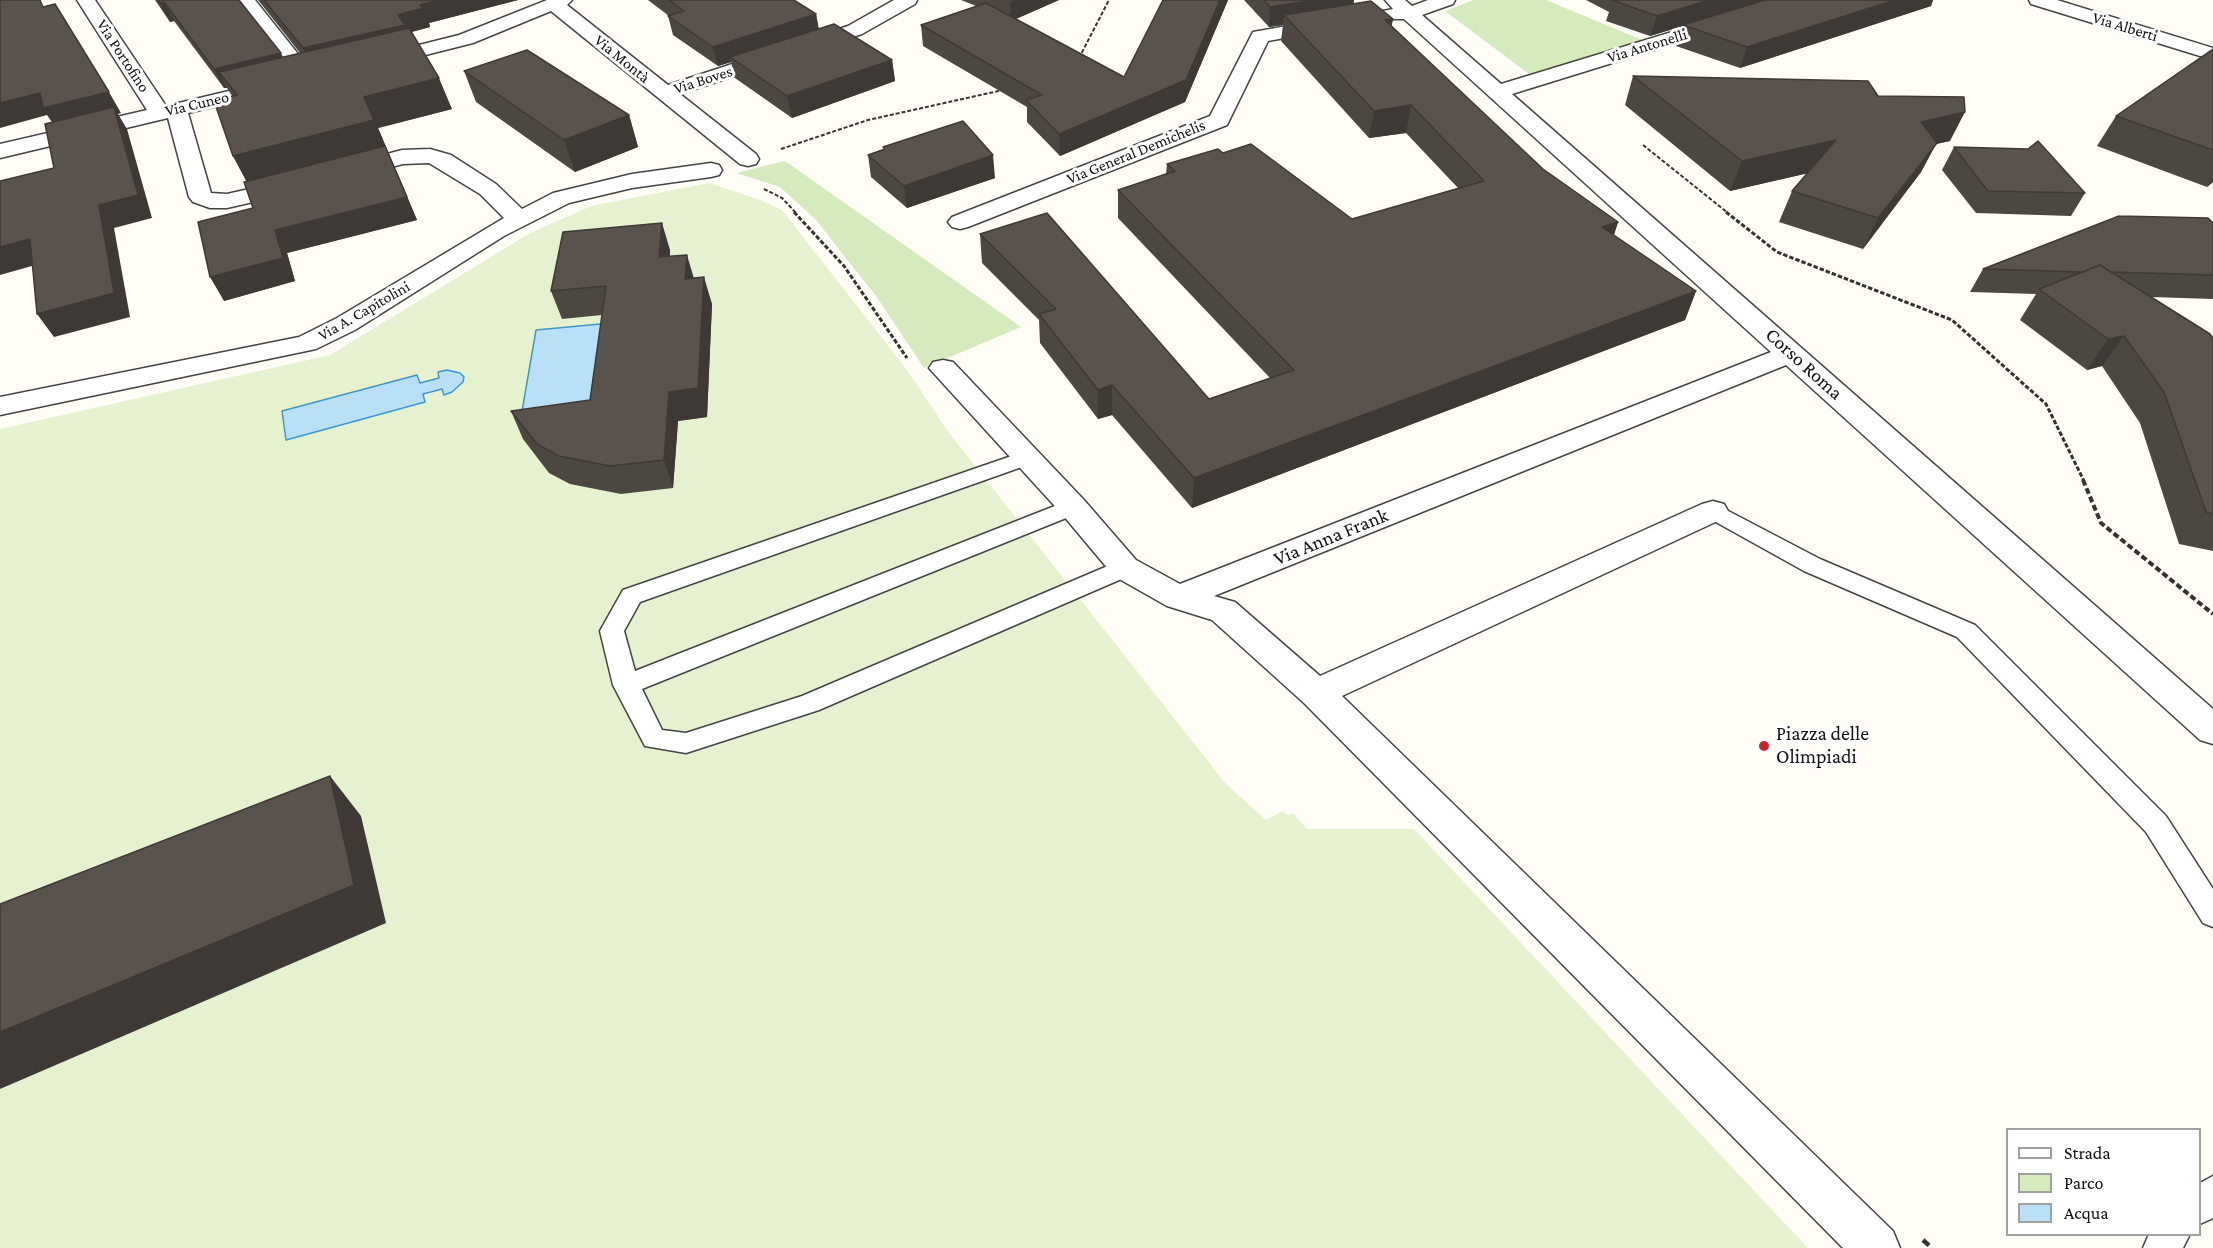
<!DOCTYPE html>
<meta charset="utf-8">
<style>
body{margin:0}
#map{position:relative;width:2213px;height:1248px;overflow:hidden;background:#fffdf5;font-family:"Crimson Pro",serif}
canvas{display:block}
.legend{position:absolute;left:2006px;top:1128px;width:195px;height:108px;box-sizing:border-box;background:#fff;border:2px solid #a0a0a0;margin:0;padding:8px 10px;list-style:none;font-size:18px;color:#111}
.legend li{display:flex;align-items:center;gap:12px;height:30px}
.legend b{width:30px;border:2px solid #a0a0a0}
</style>
<div id="map">
<canvas width="2213" height="1248"></canvas>
<ul class="legend">
<li><b style="height:8px;background:#fff"></b>Strada</li>
<li><b style="height:16px;background:#d5ebbd"></b>Parco</li>
<li><b style="height:16px;background:#b9e0f7"></b>Acqua</li>
</ul>
</div>
<script>
const ctx = document.querySelector('canvas').getContext('2d');
ctx.lineJoin = 'round';
function fillPath(path, color) { ctx.fillStyle = color; ctx.fill(path, 'evenodd'); }
const toPath = rows => new Path2D(rows.map(r => 'M' + r).join(''));
function strokePath(path, color, width, dash) { ctx.strokeStyle = color; ctx.lineWidth = width; ctx.lineCap = dash ? 'butt' : 'round'; ctx.setLineDash(dash || []); ctx.stroke(path); }
function drawText(font, color, halo, rows, align = 'center') {
  ctx.font = font + ' "Crimson Pro",serif'; ctx.lineWidth = 6; ctx.setLineDash([]); ctx.textBaseline = 'middle'; ctx.strokeStyle = halo; ctx.fillStyle = color; for (const [text, x, y, turn = 0] of rows) {
    ctx.save(); ctx.translate(x, y); ctx.rotate((+turn || 0) * Math.PI / 180); ctx.textAlign = isNaN(turn) ? turn : align; if (halo) ctx.strokeText(text, 0, 0); ctx.fillText(text, 0, 0); ctx.restore();
  }
}
fillPath(toPath([
 [1474,0,1546,0,1647,42,1529,74,1445,11],
 [785,161,1021,327,924,368,876,296,816,220,780,187,736,173]
]), '#d5ebbd');
fillPath(toPath([
 [709,183,758,199,782,210,907,370,949,433,1226,784,1266,820,1282,811,1288,815,1293,813,1307,829,1414,829,1808,1248,0,1248,0,429,330,355,530,233,591,206]
]), '#e6f2cf');
const water = toPath([
 [611,323,600,413,520,423,536,330,611,323],
 [447,370,460,373,464,377,463,382,452,392,444,395,442,389,423,394,425,402,286,440,282,411,417,375,420,383,439,378,438,372,447,370]
]);
fillPath(water, '#b9e0f7');
strokePath(water, '#3f96cf', 1.5);
const service = toPath([
 [1026,451,1033,453,1037,458,1033,463,640,602,624,631,635,671,1065,502,1073,499,1081,502,1084,507,1081,512,642,689,662,730,686,733,802,696,1117,562,1125,560,1133,562,1137,568,1133,574,819,710,686,753,645,746,613,685,600,631,623,590,1026,451],
 [1713,503,1820,559,1975,625,2166,816,2213,889,2213,927,2203,923,2146,832,1957,637,1804,571,1705,516,1702,511,1705,506,1713,503],
 [2213,1176,2213,1218,2200,1224,2200,1183,2213,1176],
 [2149,1234,2190,1234,2183,1248,2143,1248,2149,1234]
]);
const minor = toPath([
 [77,0,95,0,166,106,275,80,282,82,285,86,282,90,188,113,211,193,227,194,293,179,301,181,304,186,301,191,227,208,210,208,193,202,189,197,168,118,0,158,0,144,147,110,77,0],
 [236,0,255,0,314,74,317,78,314,82,300,82,236,0],
 [547,0,572,0,567,5,668,85,848,26,894,0,917,0,915,4,862,34,680,94,756,154,759,159,756,164,748,166,740,164,551,11,473,43,378,67,371,65,368,61,371,57,459,35,547,0],
 [1385,0,1405,0,1412,6,1428,0,1455,0,1453,4,1422,15,1501,84,1777,0,1805,0,1803,4,1512,94,2213,709,2213,744,2200,740,1786,365,1214,596,1235,602,1320,676,1702,504,1713,501,1724,504,1728,511,1724,518,1342,696,1893,1231,1900,1248,1843,1248,1304,703,1212,620,1167,606,1114,576,1062,514,929,368,933,362,943,360,953,362,1084,500,1136,560,1180,584,1771,352,1404,19,1383,19,1381,15,1383,11,1393,9,1385,0],
 [2029,0,2057,0,2213,48,2213,60,2031,4,2029,0],
 [1327,19,1334,21,1337,25,1334,29,1268,41,1227,125,968,227,960,229,952,227,948,222,952,217,1210,116,1253,32,1327,19],
 [430,149,451,155,496,184,522,209,553,193,632,174,711,163,719,165,722,170,719,175,711,177,632,188,569,203,504,236,355,330,316,349,0,415,0,397,299,337,337,318,504,218,480,194,429,163,403,164,349,178,341,176,338,171,341,166,402,150,430,149]
]);
strokePath(service, '#444', 3);
strokePath(minor, '#444', 3);
strokePath(toPath([
 [1079,58,1109,0],
 [1643,145,1728,213],
 [781,149,868,120,1003,90],
 [764,189,782,198,796,213]
]), '#333', 2, [4, 2]);
strokePath(toPath([
 [794,212,844,266,907,358],
 [1726,212,1777,252,1952,320,2046,404,2084,481]
]), '#333', 3, [4.5, 2]);
strokePath(toPath([
 [2083,480,2101,523,2213,614]
]), '#333', 4, [6, 3]);
strokePath(toPath([
 [1923,1240,1932,1248]
]), '#333', 4.5, [8, 4]);
fillPath(service, '#fff');
fillPath(minor, '#fff');
fillPath(toPath([
 [155,0,239,0,283,57,300,53,258,0,518,0,429,23,430,27,411,32,452,109,378,128,417,220,287,253,295,281,224,301,253,208,247,182,233,156,232,96,227,88,224,88,174,21,170,22],
 [648,0,794,0,816,14,819,29,892,60,895,81,792,118,735,78,731,62,718,66,673,35,668,16,669,16],
 [961,0,1059,0,1016,19,1124,77,1163,0,1228,0,1185,102,1060,156,1027,122,1027,107,923,46,921,25,976,6],
 [1244,0,1354,0,1353,4,1393,19,1391,26,1543,169,1618,222,1614,235,1696,291,1685,320,1192,508,1112,415,1098,419,1040,343,1039,320,982,263,980,234,1209,399,1270,378,1118,218,1118,190,1166,174,1167,164,1223,153,1352,219,1458,188,1406,133,1369,138,1281,41,1283,25,1269,27],
 [1586,0,1933,0,1931,6,1740,68,1676,46,1683,26,1650,36,1606,21,1609,12],
 [2213,49,2213,182,2207,187,2097,146,2116,116],
 [464,71,629,115,638,147,575,172,476,102],
 [1633,76,1878,96,1950,141,1936,144,1921,172,1863,249,1779,222,1792,191,1808,173,1730,191,1625,105],
 [883,147,995,178,907,208,871,177,868,155,884,149],
 [1954,147,2085,193,2071,216,1976,213,1942,170],
 [2213,223,2213,299,2151,297,2213,338,2213,551,2179,544,2140,423,2102,366,2087,370,2020,320,2036,294,1970,292,1983,269],
 [670,250,670,256,693,278,712,304,707,417,678,421,673,488,621,494,570,484,549,473,523,439,511,411,590,400,602,315,562,319,551,291]
]), '#4d4742');
fillPath(toPath([
 [439,0,518,0,429,23,430,27,408,33,312,67,303,48,398,15,420,5],
 [1014,0,1059,0,1011,21,1010,2],
 [1220,0,1228,0,1185,102,1060,156,1059,134],
 [1314,0,1354,0,1352,14,1284,15,1283,25,1269,27,1270,7],
 [1709,0,1769,0,1683,25,1683,26,1650,36,1657,16],
 [1895,0,1933,0,1931,6,1740,68,1747,47],
 [164,2,174,21,170,22,160,3],
 [816,14,819,33,730,57,731,62,718,66,713,47],
 [1393,19,1388,45,1385,20],
 [281,53,290,73,219,72,227,88,224,88,214,69],
 [892,60,895,81,792,118,787,96],
 [439,78,452,109,378,128,417,220,287,253,295,281,224,301,210,277,283,258,250,188,233,156,364,97],
 [109,92,121,113,118,114,127,129,152,218,114,228,130,317,54,337,37,314,114,293,56,128,47,115,0,128,0,103,40,93],
 [1411,105,1406,133,1369,138,1374,111],
 [1965,112,1950,141,1936,144,1921,172,1863,249,1878,218,1921,122],
 [629,115,638,147,575,172,564,140],
 [1836,140,1822,170,1730,191,1742,161],
 [993,155,995,178,907,208,904,186],
 [2213,178,2213,182,2207,187],
 [1618,222,1609,250,1602,227],
 [662,223,670,250,667,285,659,257],
 [30,239,46,262,0,275,0,247],
 [687,255,695,282,685,279],
 [704,277,712,304,707,417,678,421,673,488,664,460,669,392],
 [1696,291,1685,320,1192,508,1194,478],
 [2124,336,2102,366,2087,370,2108,339],
 [1112,385,1112,415,1098,419,1098,390],
 [330,776,361,816,386,923,0,1089,0,1032]
]), '#3f3936');
const building = toPath([
 [0,0,40,0,43,7,55,4,109,92,43,108,40,93,0,103,0,0],
 [158,0,239,0,281,53,214,69,164,2,160,3,158,0],
 [264,0,439,0,420,5,423,8,398,15,405,25,303,48,264,0],
 [669,0,794,0,816,14,713,47,668,16,684,11,669,0],
 [1163,0,1220,0,1186,80,1059,134,1026,100,1042,95,921,25,986,3,1124,77,1163,0],
 [1264,0,1314,0,1270,7,1264,0],
 [1612,0,1709,0,1657,16,1612,0],
 [1765,0,1895,0,1747,47,1683,25,1765,0],
 [1371,1,1393,19,1385,20,1543,169,1618,222,1602,227,1696,291,1194,478,1112,385,1098,390,1039,314,1056,309,980,234,1047,213,1209,399,1294,370,1118,190,1175,171,1167,164,1218,149,1223,153,1251,144,1352,219,1484,181,1411,105,1374,111,1284,15,1371,1],
 [834,24,892,60,787,96,730,57,834,24],
 [409,28,439,78,364,97,374,120,233,156,214,101,237,95,219,72,409,28],
 [2213,49,2213,150,2116,116,2213,49],
 [527,50,629,115,564,140,464,71,527,50],
 [1633,76,1868,81,1878,96,1964,97,1965,112,1921,122,1937,143,1878,218,1792,191,1836,140,1742,161,1633,76],
 [114,107,138,195,99,205,114,293,37,314,30,239,0,247,0,181,54,168,45,124,114,107],
 [963,121,993,155,904,186,868,155,885,149,883,147,963,121],
 [2038,141,2085,193,1988,191,1954,147,2028,149,2038,141],
 [385,146,407,197,275,230,283,258,210,277,198,222,253,208,244,182,385,146],
 [2119,216,2208,218,2213,223,2213,275,2111,272,2100,265,2083,272,1983,269,2119,216],
 [662,223,659,257,687,255,685,279,704,277,698,388,669,392,664,460,610,466,559,456,537,444,511,411,590,400,606,286,551,291,563,232,662,223],
 [2100,265,2210,334,2213,338,2213,514,2206,512,2164,392,2124,336,2108,339,2039,289,2100,265],
 [330,776,354,885,0,1032,0,904,330,776]
]);
fillPath(building, '#5a524d');
strokePath(building, '#3f3936', 1.5);
for (const [x, y, r, color] of [
 [1764,746,6,"#c4262e"]
]) { const dot = new Path2D(); dot.arc(x, y, r, 0, 2 * Math.PI); ctx.fillStyle = color; ctx.fill(dot); strokePath(dot, '#fff', 2); }
drawText('16px', '#111', '#fff', [
 ["Via Alberti",2125,27,17],
 ["Via Antonelli",1647,46,-17],
 ["Via Portofino",123,56,57],
 ["Via Montà",622,59,39],
 ["Via Boves",703,80,-18],
 ["Via Cuneo",197,104,-13],
 ["Via General Demichelis",1136,152,-22],
 ["Via A. Capitolini",364,311,-30]
]);
drawText('20px', '#111', '#fff', [
 ["Corso Roma",1804,364,42],
 ["Via Anna Frank",1331,537,-22]
]);
drawText('20px', '#111', '#fff', [
 ["Piazza delle",1776,734],
 ["Olimpiadi",1776,757]
], 'left');
</script>
